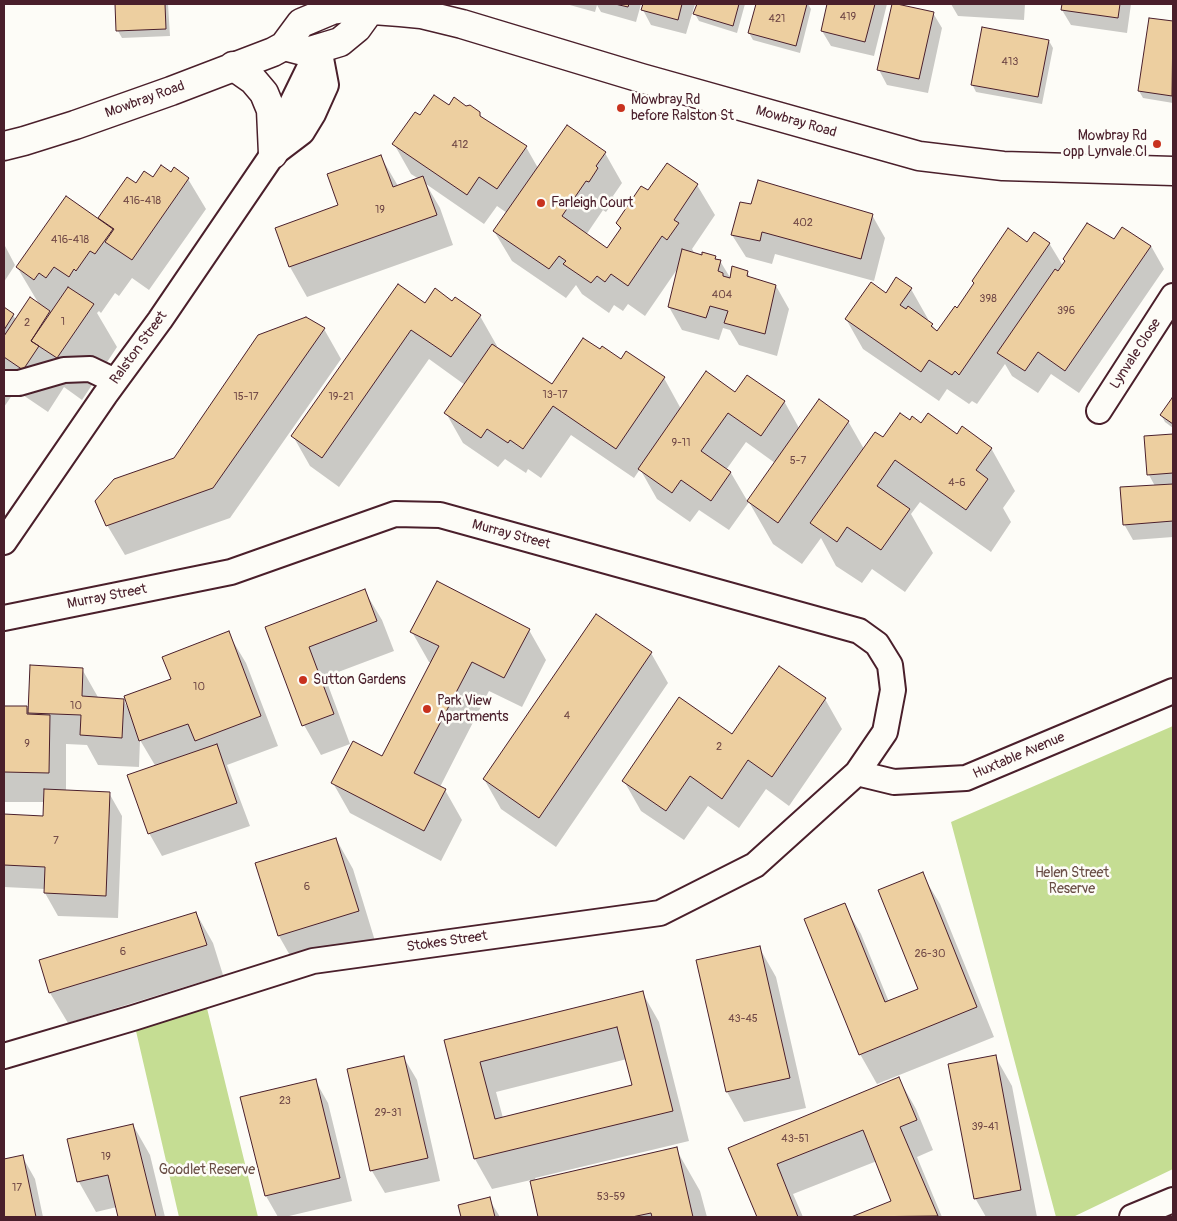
<!DOCTYPE html>
<style>
body{margin:0}
#map{position:relative;width:1177px;height:1221px;overflow:hidden;background:#fdfcf7;font-family:Pangolin,sans-serif}
canvas{display:block}
.frame{position:absolute;inset:0;border:5px solid #4a1f2b;pointer-events:none}
</style>
<div id="map">
<canvas width="1177" height="1221"></canvas>
<div class="frame"></div>
</div>
<script>
const ctx = document.querySelector('canvas').getContext('2d');
ctx.lineJoin = 'round';
function fillPath(path, color) { ctx.fillStyle = color; ctx.fill(path, 'evenodd'); }
const toPath = rows => new Path2D(rows.map(r => 'M' + r).join(''));
function strokePath(path, color, width, dash) { ctx.strokeStyle = color; ctx.lineWidth = width; ctx.lineCap = dash ? 'butt' : 'round'; ctx.setLineDash(dash || []); ctx.stroke(path); }
function drawText(font, color, halo, rows, align = 'center') {
  ctx.font = font + ' Pangolin,sans-serif'; ctx.lineWidth = 5; ctx.setLineDash([]); ctx.textBaseline = 'middle'; ctx.strokeStyle = halo; ctx.fillStyle = color; for (const [text, x, y, turn = 0] of rows) {
    ctx.save(); ctx.translate(x, y); ctx.rotate((+turn || 0) * Math.PI / 180); ctx.textAlign = isNaN(turn) ? turn : align; if (halo) ctx.strokeText(text, 0, 0); ctx.fillText(text, 0, 0); ctx.restore();
  }
}
fillPath(toPath([
 [1173,726,1173,1169,1073,1217,1056,1217,951,822],
 [204,996,258,1217,179,1217,133,1018]
]), '#c5dd93');
fillPath(toPath([
 [117,4,168,4,170,36,122,38,118,31],
 [566,4,641,4,636,22,601,12,597,5,595,12],
 [644,4,695,4,686,34,651,25,643,10],
 [698,4,745,4,737,33,699,21,695,14],
 [757,4,808,4,811,9,800,53,753,40,749,33],
 [829,4,887,4,874,56,831,46,822,31],
 [951,4,1025,4,1024,20,958,16],
 [1063,4,1131,4,1127,33,1071,25,1062,10],
 [933,13,942,28,928,93,887,85,879,70],
 [1150,19,1173,23,1173,103,1143,98,1139,91],
 [1049,41,1053,48,1042,104,976,92,972,84],
 [449,106,465,107,479,113,482,118,526,147,538,168,605,153,622,183,613,196,615,199,606,212,603,210,586,235,608,250,621,231,617,223,648,192,667,164,697,185,715,215,692,249,695,254,703,256,715,257,717,260,720,261,731,279,747,272,751,279,776,286,789,309,777,356,739,345,730,330,723,328,719,340,682,330,669,307,678,268,645,316,628,304,623,311,614,305,609,313,582,294,576,285,566,298,512,261,494,231,507,213,497,206,484,224,426,184,440,208,453,245,307,297,290,267,276,228,339,206,381,157,398,186,419,179,411,174,394,144,420,117],
 [171,174,188,179,206,209,149,290,132,278,119,296,115,293,101,313,99,311,97,313,117,347,82,400,64,387,48,412,20,393,17,388,4,407,4,309,13,315,16,320,39,304,17,267,103,224,100,218,136,185,153,179],
 [872,215,885,238,874,281,775,254,772,264,746,257,732,235],
 [1114,241,1151,246,1164,269,1079,393,1051,374,1038,393,1012,376,1005,364,977,404,972,401,969,404,947,389,939,401,863,349,846,319,886,294,911,289,928,319,927,321,932,325,938,333,958,309,1028,243,1049,243,1063,266],
 [4,244,15,265,4,282],
 [453,302,480,316,497,346,496,348,552,386,600,351,664,378,681,409,736,394,784,401,799,428,848,421,864,449,883,439,910,422,957,435,991,448,1015,491,1003,508,1011,522,991,552,920,502,911,514,933,553,905,592,872,569,862,583,836,566,821,538,802,564,773,544,749,502,729,530,699,510,690,522,657,499,640,469,634,478,571,435,541,478,528,469,526,473,505,459,498,467,463,443,446,413,465,385,429,359,339,487,310,466,293,436,425,304],
 [746,442,775,463,748,502,731,473,726,470],
 [324,329,341,359,230,518,125,555,107,525,175,459],
 [1172,400,1173,401,1173,428,1165,422,1161,415],
 [1173,435,1173,537,1133,540,1124,524,1155,486,1149,475,1146,437],
 [364,590,382,620,394,651,325,677,350,744,321,755,304,725,266,628],
 [529,630,546,660,522,707,489,691,440,787,445,790,462,820,441,861,350,813,333,783,383,757,432,663,429,662,412,632],
 [228,633,246,663,278,746,227,765,250,826,162,856,149,833,156,767,140,740,139,767,98,765,87,745,66,744,66,792,109,793,122,816,118,918,58,916,45,893,45,889,4,887,4,816,44,817,45,802,4,802,4,707,29,708,82,669,99,699,123,700,130,711,173,679],
 [651,653,668,683,556,847,501,809,484,779],
 [825,699,842,729,789,806,766,789,739,828,708,806,684,840,641,811,624,781],
 [336,839,353,869,375,941,296,966,279,936],
 [922,874,940,904,994,1037,877,1084,860,1054,844,905,861,934,889,1002,920,990],
 [196,913,213,943,223,975,68,1023,50,993,40,961],
 [759,947,776,977,806,1108,744,1122,727,1092,697,961],
 [642,992,659,1022,689,1141,535,1178,536,1181,676,1149,700,1191,707,1217,539,1217,531,1180,492,1189,475,1159,445,1041],
 [627,1059,633,1086,503,1118,496,1092],
 [995,1056,1012,1086,1037,1217,986,1217,975,1198],
 [404,1058,417,1080,440,1181,385,1193,372,1171,349,1070],
 [899,1079,916,1109,933,1150,917,1157,942,1217,855,1217,893,1202,877,1161,793,1194,803,1217,758,1217,729,1149],
 [315,1080,328,1103,352,1201,285,1217,278,1217,266,1196,242,1098],
 [133,1125,150,1155,165,1217,119,1217,117,1207,96,1212,79,1182,69,1140],
 [22,1156,35,1179,43,1217,4,1217,4,1160],
 [489,1199,500,1217,462,1217,459,1206]
]), '#0003');
const building = toPath([
 [115,4,165,4,166,29,116,31,115,4],
 [615,4,629,4,628,7,615,4],
 [643,4,682,4,678,20,641,10,643,4],
 [697,4,739,4,733,26,693,14,697,4],
 [756,4,807,4,796,46,748,33,756,4],
 [827,4,875,4,865,42,821,31,827,4],
 [892,4,897,4,934,12,919,79,877,70,892,4],
 [1062,4,1120,4,1118,18,1061,10,1062,4],
 [1149,18,1173,21,1172,96,1138,91,1149,18],
 [982,27,1049,40,1038,97,971,85,982,27],
 [434,95,449,105,454,97,466,106,470,105,480,112,480,116,527,146,497,189,479,177,467,195,392,144,415,112,420,115,434,95],
 [567,125,606,152,596,166,598,168,589,182,586,181,562,216,607,248,621,228,616,223,641,186,648,190,667,163,698,184,674,220,679,223,667,240,662,236,628,286,611,274,605,282,597,276,591,283,563,264,566,261,559,256,549,269,493,231,567,125],
 [381,155,393,187,423,176,437,215,289,267,275,228,338,205,327,174,381,155],
 [161,165,171,172,174,167,189,178,132,260,105,242,114,229,98,218,127,177,136,183,144,171,153,177,161,165],
 [758,180,873,214,861,259,762,232,760,241,731,235,740,202,751,204,758,180],
 [66,196,113,229,95,254,90,251,76,271,74,269,69,277,54,267,46,278,39,273,34,280,16,267,66,196],
 [1087,223,1114,239,1122,227,1151,246,1065,371,1038,352,1025,371,997,353,1055,269,1058,271,1065,261,1063,259,1087,223],
 [1008,228,1027,242,1034,232,1050,243,959,375,955,371,952,375,929,360,921,372,845,319,871,282,886,293,896,277,912,288,900,305,906,309,908,306,933,324,931,326,937,331,955,306,957,308,974,283,972,281,1008,228],
 [682,249,702,255,702,252,716,256,715,259,721,260,718,271,723,273,723,276,730,278,732,266,748,271,747,276,776,285,765,334,724,323,728,311,710,306,706,318,668,307,682,249],
 [398,284,425,303,435,288,452,301,455,297,481,315,451,357,411,330,322,458,291,436,398,284],
 [68,287,94,304,57,358,31,341,68,287],
 [30,297,50,311,31,341,39,346,23,370,4,357,4,336,30,297],
 [4,307,14,314,4,330,4,307],
 [306,317,325,328,213,488,106,526,95,501,114,479,174,458,258,335,306,317],
 [583,338,600,349,602,346,621,359,626,351,665,377,616,449,553,406,523,449,510,440,508,443,487,429,481,438,444,413,492,344,552,384,583,338],
 [706,371,735,392,747,375,785,401,761,436,728,413,701,451,731,472,711,501,681,480,672,493,638,469,706,371],
 [1172,398,1173,399,1173,424,1160,415,1172,398],
 [819,399,849,421,778,523,747,501,819,399],
 [900,413,910,420,912,416,921,423,928,413,957,434,962,426,992,448,976,470,988,479,966,510,895,460,877,486,910,509,881,550,847,527,837,542,810,523,875,432,883,437,900,413],
 [1173,434,1173,473,1147,475,1144,436,1173,434],
 [1173,484,1173,521,1123,525,1120,487,1173,484],
 [437,581,530,629,504,678,472,662,414,773,446,789,424,831,331,783,353,741,382,756,439,646,410,632,437,581],
 [365,589,377,621,309,647,334,714,302,726,265,627,365,589],
 [596,614,652,652,539,818,483,779,596,614],
 [229,631,261,716,195,741,188,724,139,741,124,696,171,679,162,657,229,631],
 [30,665,83,668,82,696,124,699,122,738,80,735,81,715,28,713,30,665],
 [779,666,826,698,772,777,748,760,722,799,690,776,666,811,622,781,679,697,732,734,779,666],
 [4,706,27,706,27,714,50,715,49,773,4,772,4,706],
 [217,744,237,803,148,834,127,775,217,744],
 [44,789,110,792,106,896,44,893,45,867,4,865,4,814,43,816,44,789],
 [336,838,359,911,278,936,255,863,336,838],
 [923,872,977,1007,859,1055,804,919,845,903,885,1002,918,989,878,890,923,872],
 [196,912,207,945,49,993,39,960,196,912],
 [760,946,790,1078,726,1092,696,960,760,946],
 [643,991,673,1111,474,1159,444,1040,643,991],
 [617,1027,632,1085,495,1119,480,1062,617,1027],
 [996,1055,1021,1190,974,1199,948,1064,996,1055],
 [404,1056,428,1158,370,1171,347,1069,404,1056],
 [899,1077,917,1120,900,1127,938,1216,851,1217,891,1201,863,1130,777,1164,798,1217,757,1217,728,1148,899,1077],
 [316,1079,340,1178,265,1196,240,1097,316,1079],
 [133,1124,156,1217,118,1217,108,1175,77,1182,67,1139,133,1124],
 [677,1147,693,1217,652,1217,651,1213,632,1217,538,1217,530,1181,677,1147],
 [23,1155,36,1217,4,1217,4,1159,23,1155],
 [490,1197,495,1217,461,1217,458,1205,490,1197]
]);
fillPath(building, '#edcfa0');
strokePath(building, '#4a1f2b', 1);
const street = toPath([
 [275,146,279,130,319,48],
 [4,383,19,383,64,370,90,369,115,381],
 [1099,411,1173,296],
 [4,542,105,395,160,320,273,154,302,132,313,114,326,85,319,48],
 [4,618,231,572,395,514,440,515,859,631,877,644,890,665,893,690,885,732,857,773,755,865,660,913,313,961,133,1018,4,1056],
 [857,773,894,782,966,778,1173,691],
 [1132,1217,1173,1200]
]);
const secondary = toPath([
 [284,46,307,52,340,42,357,28,370,10],
 [233,66,253,80,264,93,271,110,273,154],
 [4,146,24,141,75,125,171,91,273,52,284,46,301,23,332,10,346,8,400,12,421,14,462,24,641,78,919,156,1003,166,1173,171]
]);
strokePath(street, '#4a1f2b', 28);
strokePath(secondary, '#4a1f2b', 31);
strokePath(street, '#fdfcf7', 24);
strokePath(secondary, '#fdfcf7', 28);
for (const [x, y, r, color] of [
 [621,108,5,"#c8321e"],
 [1157,144,5,"#c8321e"],
 [541,203,5,"#c8321e"],
 [303,680,5,"#c8321e"],
 [427,709,5,"#c8321e"]
]) { const dot = new Path2D(); dot.arc(x, y, r, 0, 2 * Math.PI); ctx.fillStyle = color; ctx.fill(dot); strokePath(dot, '#fdfcf7', 2); }
drawText('11px', '#734b48', null, [
 ["419",848,17],
 ["421",777,19],
 ["413",1010,62],
 ["412",460,145],
 ["416-418",142,201],
 ["19",380,210],
 ["402",803,223],
 ["416-418",70,240],
 ["404",722,295],
 ["398",988,299],
 ["396",1066,311],
 ["1",63,322],
 ["2",27,323],
 ["13-17",555,395],
 ["15-17",246,397],
 ["19-21",341,397],
 ["9-11",681,443],
 ["5-7",798,461],
 ["4-6",957,483],
 ["10",199,687],
 ["10",76,706],
 ["4",567,716],
 ["9",27,744],
 ["2",719,747],
 ["7",56,841],
 ["6",307,887],
 ["6",123,952],
 ["26-30",930,954],
 ["43-45",743,1019],
 ["23",285,1101],
 ["29-31",388,1113],
 ["39-41",985,1127],
 ["43-51",795,1139],
 ["19",106,1157],
 ["17",17,1188],
 ["53-59",611,1197]
]);
drawText('14px', '#4a1f2b', '#fdfcf7', [
 ["Mowbray Road",145,100,-20],
 ["Mowbray Road",796,122,16],
 ["Ralston Street",139,348,-54],
 ["Lynvale Close",1136,354,-57],
 ["Murray Street",511,535,15],
 ["Murray Street",107,597,-11],
 ["Huxtable Avenue",1019,756,-23],
 ["Stokes Street",447,942,-8]
]);
drawText('14px', '#4a1f2b', '#fdfcf7', [
 ["Mowbray Rd",631,100],
 ["before Ralston St",631,116],
 ["Mowbray Rd",1147,136,"right"],
 ["opp Lynvale Cl",1147,152,"right"],
 ["Farleigh Court",551,203],
 ["Sutton Gardens",313,680],
 ["Park View",437,701],
 ["Apartments",437,717]
], 'left');
drawText('14px', '#694e45', '#fdfcf7', [
 ["Helen Street",1072,873],
 ["Reserve",1072,889],
 ["Goodlet Reserve",207,1170]
]);
</script>
